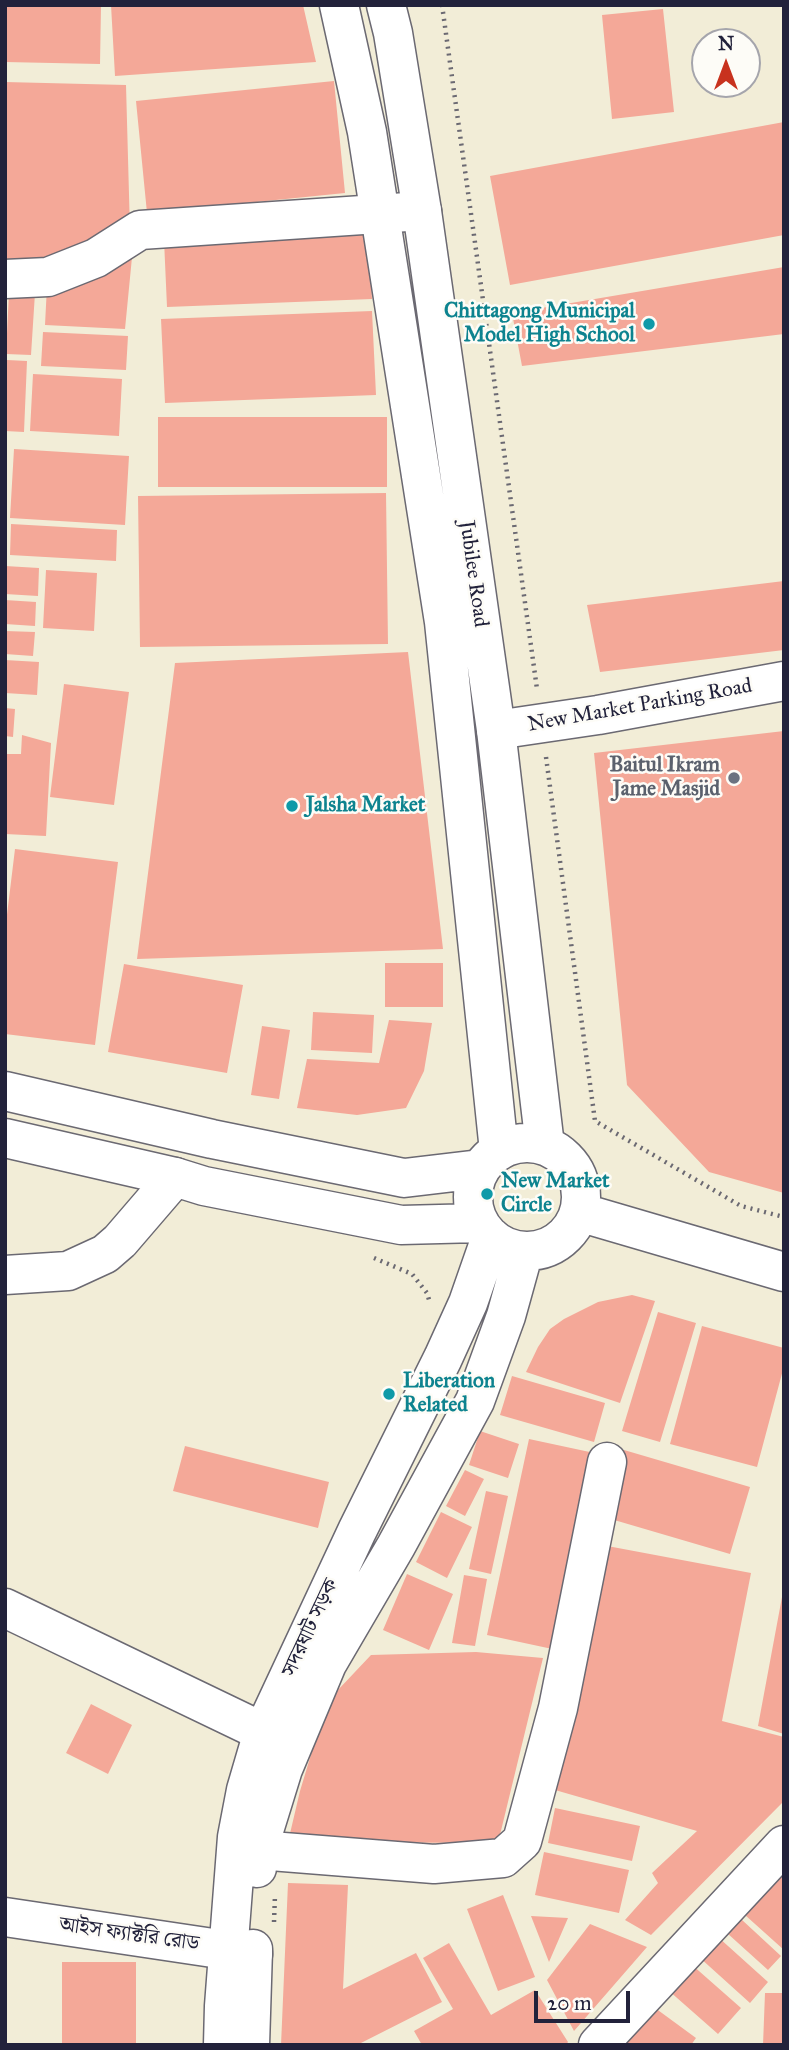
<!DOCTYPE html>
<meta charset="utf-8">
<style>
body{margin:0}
#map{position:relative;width:789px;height:2050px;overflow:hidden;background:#f2edd7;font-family:"IM FELL Great Primer",serif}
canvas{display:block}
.frame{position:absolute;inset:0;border:7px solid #22223b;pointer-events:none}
.north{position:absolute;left:691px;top:28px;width:70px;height:70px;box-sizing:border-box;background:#fdfcf7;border:2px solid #a5a5ac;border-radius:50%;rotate:0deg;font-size:19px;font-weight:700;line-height:28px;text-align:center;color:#22223b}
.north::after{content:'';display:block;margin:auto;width:24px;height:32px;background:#c8321e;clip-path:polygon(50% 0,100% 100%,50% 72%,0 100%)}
.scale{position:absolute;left:534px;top:1991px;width:96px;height:32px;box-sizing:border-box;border:4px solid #22223b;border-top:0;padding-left:9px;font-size:21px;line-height:24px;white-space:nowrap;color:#22223b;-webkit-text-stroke:5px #fdfcf7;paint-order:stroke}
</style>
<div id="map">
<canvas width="789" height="2050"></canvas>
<div class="frame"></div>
<div class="north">N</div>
<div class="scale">20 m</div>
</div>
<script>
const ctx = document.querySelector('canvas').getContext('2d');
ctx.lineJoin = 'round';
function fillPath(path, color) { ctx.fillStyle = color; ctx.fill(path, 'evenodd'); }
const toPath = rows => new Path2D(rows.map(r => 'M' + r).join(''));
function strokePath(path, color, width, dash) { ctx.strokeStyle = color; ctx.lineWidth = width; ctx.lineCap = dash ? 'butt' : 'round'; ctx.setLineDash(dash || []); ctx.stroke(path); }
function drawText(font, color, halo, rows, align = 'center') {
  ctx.font = font + ' "IM FELL Great Primer","Noto Serif Bengali",serif'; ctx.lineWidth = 5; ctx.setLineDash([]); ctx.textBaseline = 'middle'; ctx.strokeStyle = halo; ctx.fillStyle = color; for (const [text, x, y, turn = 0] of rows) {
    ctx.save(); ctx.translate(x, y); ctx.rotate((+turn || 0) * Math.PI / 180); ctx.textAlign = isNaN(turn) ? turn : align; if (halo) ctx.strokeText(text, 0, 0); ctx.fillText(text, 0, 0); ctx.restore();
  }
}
fillPath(toPath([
 [6,5,101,5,100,64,5,62],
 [111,5,303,5,316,62,115,76],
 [663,9,674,112,612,119,602,15],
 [334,81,345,193,147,213,136,101],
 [5,82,126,85,130,231,54,266,5,267],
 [784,122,784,235,510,285,490,176],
 [369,233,372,299,167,307,164,240],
 [133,247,125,329,45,325,47,286],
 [784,267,784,334,522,366,512,313],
 [9,292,35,293,31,355,6,354],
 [372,311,376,395,165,403,161,319],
 [43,332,128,336,126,370,41,366],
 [7,360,27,361,24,432,5,431],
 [33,374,122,379,119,436,30,431],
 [158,417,387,417,387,487,158,487],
 [14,449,129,456,125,525,10,518],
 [386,493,388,644,140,647,138,496],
 [11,524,117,530,116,561,10,555],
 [5,566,39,568,38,596,5,594],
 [46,570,97,573,94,631,43,628],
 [784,581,784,650,600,672,587,605],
 [5,600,36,602,35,626,5,624],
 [5,631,35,632,33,656,5,654],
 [408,652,443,949,137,959,175,663],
 [5,660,39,662,37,695,5,693],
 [64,684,129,692,114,805,50,797],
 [5,708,15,709,13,737,5,736],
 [784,731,784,1193,709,1172,627,1085,594,753],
 [22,735,51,743,46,836,5,834,5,754,21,754],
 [15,849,118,862,95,1045,5,1034,5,931],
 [385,963,443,963,443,1007,385,1007],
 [124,964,243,985,227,1073,108,1052],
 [313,1012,374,1015,372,1053,311,1050],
 [389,1020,432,1023,424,1071,406,1108,357,1115,297,1108,307,1059,379,1063],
 [262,1026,290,1030,279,1099,251,1095],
 [632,1295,655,1301,620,1403,526,1372,538,1347,550,1329,564,1319,598,1302],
 [658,1312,696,1323,660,1442,622,1431],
 [702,1326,784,1348,784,1366,757,1467,670,1444],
 [512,1376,605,1403,594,1442,500,1415],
 [480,1431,519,1444,508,1478,469,1465],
 [529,1439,599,1454,557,1650,487,1635],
 [185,1446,329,1482,318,1528,173,1491],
 [624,1450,750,1487,730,1554,604,1517],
 [465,1470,484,1479,465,1516,446,1506],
 [486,1491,508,1496,491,1574,469,1569],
 [441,1512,472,1527,447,1578,416,1562],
 [602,1545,751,1573,722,1721,784,1737,784,1801,651,1935,625,1920,658,1883,652,1873,697,1831,555,1790],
 [407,1574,453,1594,429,1650,383,1630],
 [464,1575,487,1579,475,1646,452,1643],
 [782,1597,784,1597,784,1734,758,1726],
 [476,1652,543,1658,498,1843,288,1842,300,1791,316,1738,337,1691,371,1655],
 [91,1704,132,1725,108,1774,66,1753],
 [555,1808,640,1826,632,1861,548,1843],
 [544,1852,629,1870,619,1913,535,1895],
 [784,1872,784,1950,745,1915],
 [288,1883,348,1885,343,1989,416,1953,442,2002,357,2045,281,2045],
 [503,1895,535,1977,498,1991,467,1909],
 [531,1916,568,1918,549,1962],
 [741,1919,781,1956,768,1970,727,1933],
 [590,1924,647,1947,574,2031,547,1980],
 [718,1937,768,1982,750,2003,699,1957],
 [449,1943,491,2015,535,1990,568,2042,566,2045,422,2045,414,2031,453,2009,423,1958],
 [62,1962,136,1962,136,2045,62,2045],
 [691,1964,741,2008,718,2034,668,1990],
 [765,1993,784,1993,784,2045,763,2045],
 [651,2005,696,2038,691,2045,620,2045]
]), '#f4a898');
const minor = toPath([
 [5,279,48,277,96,258,140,230,422,211],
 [496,730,598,715,784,681],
 [5,1275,68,1271,105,1254,120,1241,175,1177],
 [5,1608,263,1732],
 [258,1850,434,1864,503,1858,522,1841,558,1708,607,1462],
 [5,1917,253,1954],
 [598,2045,784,1845]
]);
const major = toPath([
 [339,5,367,132,444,622,499,1151],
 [386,5,393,33,422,211,496,730,545,1146],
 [5,1091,212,1139,404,1178,480,1169],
 [5,1138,175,1177,204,1186,401,1225,479,1223],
 '473 1197a54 54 0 1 1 108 0a54 54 0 1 1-108 0Z',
 [579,1212,784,1272],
 [257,1868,258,1850,283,1769,327,1664,396,1546,475,1401,506,1316,524,1251],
 [223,2045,224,2006,237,1837,246,1790,263,1732,357,1531,443,1358,468,1303,491,1237],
 [250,2045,253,1949]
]);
strokePath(minor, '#6b6972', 41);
strokePath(major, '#6b6972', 41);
strokePath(toPath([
 [442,5,537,689],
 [546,757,595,1121,741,1206,784,1217],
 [374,1258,412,1274,427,1293,430,1303],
 [274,1922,275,1895]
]), '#6b6972', 4.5, [2, 5]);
strokePath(minor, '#fff', 38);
strokePath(major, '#fff', 38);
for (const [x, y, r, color] of [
 [649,324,7,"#0f9aa8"],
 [734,778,7,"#6b7280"],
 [292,806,7,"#0f9aa8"],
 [487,1194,7,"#0f9aa8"],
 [389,1394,7,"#0f9aa8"]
]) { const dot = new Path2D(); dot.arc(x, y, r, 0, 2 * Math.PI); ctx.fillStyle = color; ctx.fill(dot); strokePath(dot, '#fdfcf7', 2.5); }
drawText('bold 21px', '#0d838f', '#fdfcf7', [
 ["Chittagong Municipal",635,312,"right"],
 ["Model High School",635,336,"right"],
 ["Jalsha Market",306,806],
 ["New Market",501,1182],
 ["Circle",501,1206],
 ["Liberation",403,1382],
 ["Related",403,1406]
], 'left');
drawText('21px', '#22223b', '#fdfcf7', [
 ["Jubilee Road",473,574,82],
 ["New Market Parking Road",640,706,-10],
 ["সদরঘাট সড়ক",311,1628,-65],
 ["আইস ফ্যাক্টরি রোড",129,1935,8]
]);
drawText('bold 21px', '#5b616d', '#fdfcf7', [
 ["Baitul Ikram",720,766],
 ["Jame Masjid",720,790]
], 'right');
</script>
